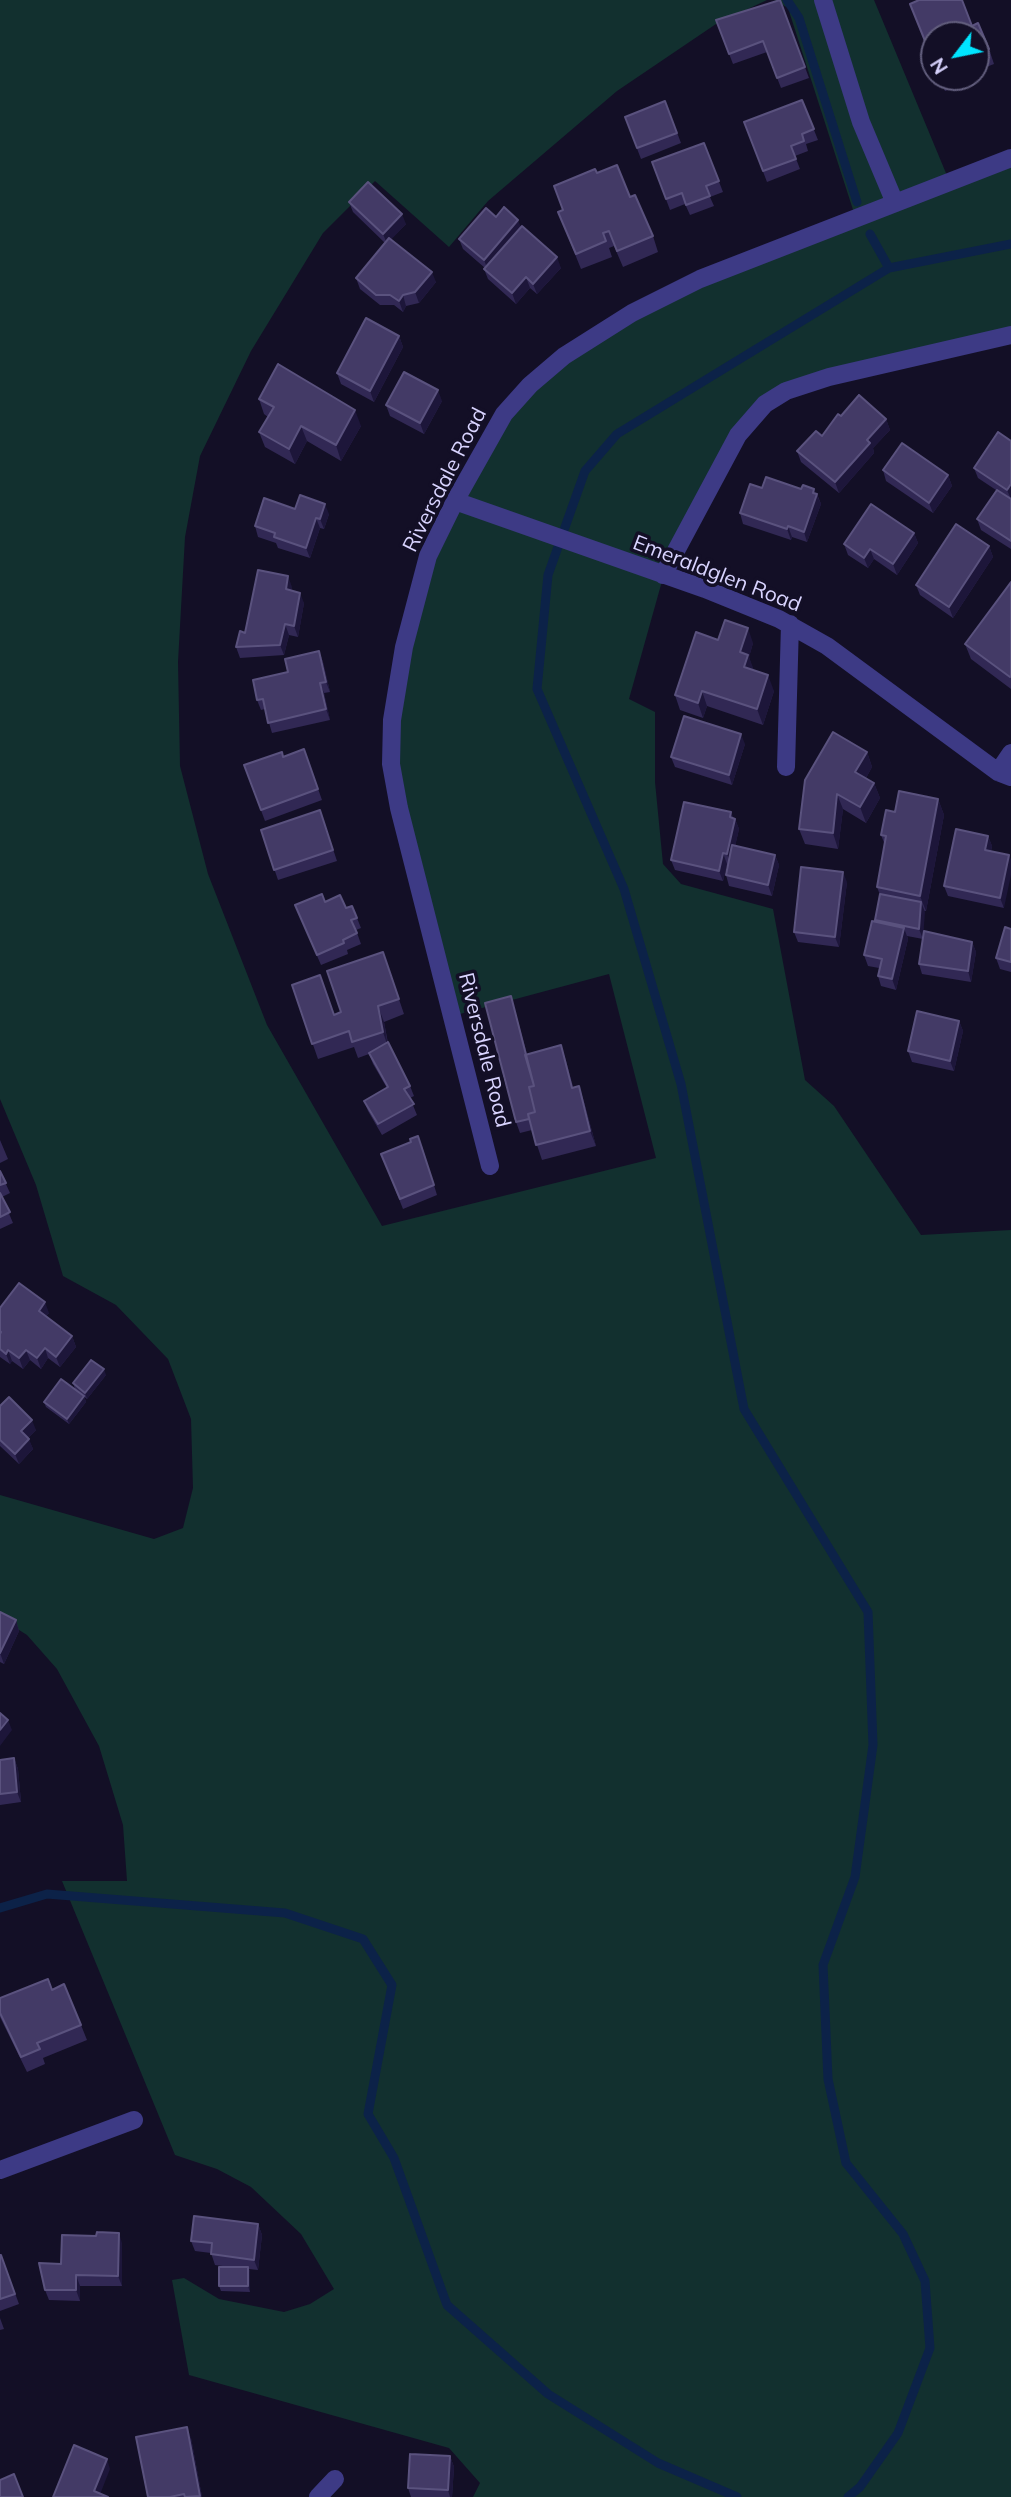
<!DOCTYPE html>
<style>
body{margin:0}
#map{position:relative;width:1011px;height:2497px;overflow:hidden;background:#130f26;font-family:Mulish,sans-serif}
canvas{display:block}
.north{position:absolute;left:920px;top:21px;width:70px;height:70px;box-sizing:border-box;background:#130f26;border:2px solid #625e7d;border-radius:50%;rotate:238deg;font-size:19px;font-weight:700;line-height:28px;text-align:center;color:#d9d4ff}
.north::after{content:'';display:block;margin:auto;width:24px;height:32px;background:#00e5ff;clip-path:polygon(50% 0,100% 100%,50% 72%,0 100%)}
</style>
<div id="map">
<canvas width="1011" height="2497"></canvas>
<div class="north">N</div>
</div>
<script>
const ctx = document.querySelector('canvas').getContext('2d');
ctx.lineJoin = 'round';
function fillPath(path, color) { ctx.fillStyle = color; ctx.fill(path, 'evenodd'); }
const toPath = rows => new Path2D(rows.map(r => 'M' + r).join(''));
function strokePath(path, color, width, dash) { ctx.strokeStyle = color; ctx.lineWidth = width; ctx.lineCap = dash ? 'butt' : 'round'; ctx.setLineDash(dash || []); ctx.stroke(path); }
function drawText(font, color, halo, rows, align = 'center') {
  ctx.font = font + ' Mulish,sans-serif'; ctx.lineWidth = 7; ctx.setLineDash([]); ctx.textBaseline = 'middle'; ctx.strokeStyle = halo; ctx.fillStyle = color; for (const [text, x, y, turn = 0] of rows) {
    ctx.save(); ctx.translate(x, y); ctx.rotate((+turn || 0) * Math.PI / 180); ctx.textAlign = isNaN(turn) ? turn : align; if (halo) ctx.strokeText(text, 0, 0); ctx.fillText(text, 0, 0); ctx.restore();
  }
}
fillPath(toPath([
 [0,0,767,0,716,24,617,91,488,201,449,247,375,181,323,233,251,351,200,456,185,537,178,662,180,766,208,874,267,1025,382,1226,656,1158,609,974,456,1015,394,772,394,720,429,557,531,385,634,312,855,216,788,8,774,0,874,0,948,178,1011,153,1011,334,766,404,664,574,629,699,655,712,655,782,663,864,681,884,773,909,805,1080,834,1106,921,1235,1011,1230,1011,2497,473,2497,480,2483,449,2448,189,2375,172,2280,184,2278,219,2299,284,2312,310,2304,334,2289,301,2234,251,2187,217,2169,175,2155,62,1881,127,1881,123,1825,99,1746,57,1669,27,1635,0,1618,0,1495,154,1539,183,1528,193,1488,191,1419,168,1359,116,1305,63,1276,36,1185,0,1099]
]), '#12302f');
strokePath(toPath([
 [787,0,799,18,857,202],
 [870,234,889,268],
 [0,1908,47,1894,285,1913,363,1939,392,1985,368,2114,394,2158,447,2305,548,2394,658,2463,737,2497],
 [848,2497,860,2487,898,2433,930,2348,925,2281,903,2234,846,2163,828,2079,823,1965,855,1877,873,1745,868,1612,744,1409,681,1084,624,889,537,689,548,575,585,471,617,434,889,268,1011,244]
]), '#0c2248', 9);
strokePath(toPath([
 [823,0,861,122,895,203],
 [455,501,705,589,779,619,827,646,998,772,1011,777],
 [663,575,738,435,765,404,786,391,829,377,1011,335],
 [786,767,790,624],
 [998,772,1011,753],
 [490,1166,399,808,391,764,392,720,404,647,428,556,455,501,504,414,530,385,564,356,632,313,700,279,1011,158],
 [0,2170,134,2120],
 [318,2497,335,2479]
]), '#3d3a85', 18);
fillPath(toPath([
 [780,0,809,78,781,88,767,52,733,64,716,20],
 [972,26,989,49,994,64,976,71,976,35],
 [939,77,973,77,974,80,945,91],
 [802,100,818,140,806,144,808,151,795,156,800,169,767,182,744,122],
 [665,101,681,143,641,159,625,117],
 [704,143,723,192,710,197,714,206,690,215,685,204,670,210,652,162],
 [597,173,630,197,653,236,658,252,623,267,614,246,609,248,612,257,581,269,558,212,563,210],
 [349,202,406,224,391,239,436,282,419,303,406,306,403,312,394,305,380,305,360,289,356,278,385,243,353,212],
 [496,217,521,227,561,268,537,294,530,288,516,304,488,279,484,269,485,268,463,249,459,239],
 [399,336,403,347,374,402,341,384,337,373],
 [259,399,361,426,341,461,307,441,295,464,265,447,259,432,268,417,264,414],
 [442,401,424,434,390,416,386,405],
 [841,416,886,419,890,430,873,448,874,453,839,493,801,462,797,451,822,436],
 [1011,441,1011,549,981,530,977,519,996,490,978,478,974,468],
 [883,470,948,475,952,486,933,513,886,481],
 [762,488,817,494,821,504,807,542,792,537,791,540,743,524,740,513],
 [295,509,329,514,324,529,320,528,310,558,278,548,276,543,258,537,255,526],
 [914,533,918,543,897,575,874,559,868,568,848,555,844,544],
 [989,546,993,557,953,618,920,595,916,585],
 [1011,582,1011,689,971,659,965,644],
 [292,587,291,590,304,603,298,637,289,635,284,655,240,658,236,647,245,633],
 [718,640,753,643,749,657,753,670,774,691,763,725,707,706,703,718,680,710,675,695],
 [319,651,323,662,330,692,324,693,330,720,272,733,265,709,261,710,257,700,288,672],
 [745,744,732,785,675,767,671,757],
 [304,749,322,800,265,821,244,765,283,757],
 [867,752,872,767,866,778,874,783,880,798,866,823,843,809,838,849,805,844,799,829],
 [938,799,944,815,926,911,924,911,923,934,972,942,976,952,971,982,922,974,919,964,923,939,907,936,908,939,896,990,881,986,878,976,879,968,868,966,864,955,875,921,880,895,877,887,885,845,881,835,895,812],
 [320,810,337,861,278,880,261,830],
 [733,818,735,819,739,829,735,846,775,855,779,865,772,896,729,886,726,875,728,864,727,864,723,881,675,870,671,860],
 [988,836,992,846,991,851,1004,908,948,896,944,886],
 [847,882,839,947,798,942,794,932],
 [325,902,346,908,357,918,361,928,356,930,361,944,347,950,348,954,321,965,295,905],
 [1011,929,1011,972,1000,969,996,958],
 [383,952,404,1014,384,1022,388,1043,410,1086,414,1096,410,1098,417,1115,382,1135,368,1111,364,1101,387,1088,373,1064,369,1054,358,1058,354,1047,318,1059,292,985,334,1015,341,1012],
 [511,996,527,1054,561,1045,566,1061,573,1088,579,1086,584,1102,596,1146,542,1160,532,1130,520,1133,516,1122],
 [959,1021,963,1031,954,1071,912,1062,908,1051],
 [0,1140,8,1159,0,1163],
 [422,1146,437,1195,403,1209,381,1154],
 [0,1171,10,1193,2,1197,13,1223,0,1229],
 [0,1308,49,1313,46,1316,72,1336,76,1347,60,1367,48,1358,41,1369,30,1360,23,1369,12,1361,10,1364,0,1357],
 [106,1375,87,1399,75,1389,73,1383],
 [84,1396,86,1402,69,1424,46,1407,44,1402],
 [0,1406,36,1430,28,1438,33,1449,19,1464,0,1446],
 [0,1612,16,1620,19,1631,4,1664,0,1662],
 [14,1758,18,1769,21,1802,0,1805,0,1760],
 [52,1990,81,2025,87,2040,43,2058,45,2064,27,2072,0,2017,0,1998],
 [258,2224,262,2235,258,2270,249,2269,250,2272,250,2292,221,2291,219,2286,230,2267,215,2265,211,2253,195,2251,191,2241],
 [122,2243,122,2286,80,2286,80,2301,49,2300,45,2290,61,2264],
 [0,2255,1,2255,19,2304,0,2311],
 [0,2318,4,2329,0,2330],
 [191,2438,202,2497,148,2497],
 [450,2456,454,2467,452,2497,411,2497,408,2488]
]), '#312854');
fillPath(toPath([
 [402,214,406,224,387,244,383,234],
 [518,220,522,230,488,270,484,260],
 [557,257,561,268,537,294,533,284],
 [432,272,436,282,419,303,415,292],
 [526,277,530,288,516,304,512,293],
 [403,295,406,306,403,312,399,301],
 [399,336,403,347,374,402,370,391],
 [438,390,442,401,424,434,420,423],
 [355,410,361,426,341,461,336,445],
 [886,419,890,430,873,448,874,453,839,493,835,482,867,440],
 [301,426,307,441,295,464,289,449],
 [948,475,952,486,933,513,929,503],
 [1011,484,1011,499,1007,490],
 [814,489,821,504,807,542,804,532],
 [325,504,329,514,324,529,320,519],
 [316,518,320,528,310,558,306,548],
 [788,526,792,537,791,540,787,529],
 [914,533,918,543,897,575,893,564],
 [989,546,993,557,953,618,949,607],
 [870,549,874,559,868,568,864,558],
 [288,576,292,587,290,600,286,589],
 [300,593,304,603,298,637,294,626],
 [285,624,289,635,284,655,280,645],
 [748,628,753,643,749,657,754,670,744,667,740,652],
 [319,651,323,662,330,692,326,682],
 [768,675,774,691,763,725,757,709],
 [320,683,324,693,330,720,326,709],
 [702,691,707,706,703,718,698,703],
 [741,734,745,744,732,785,729,775],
 [867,752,872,767,861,787,855,772],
 [874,783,880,798,866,823,860,807],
 [837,794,843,809,838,849,833,833],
 [938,799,944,815,926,911,920,896],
 [731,812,735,821,735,819,739,829,731,865,727,854],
 [988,836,992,846,989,860,985,850],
 [723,853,727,864,723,881,719,871],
 [775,855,779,865,772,896,768,885],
 [1009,855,1011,860,1011,875,1004,908,1000,898],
 [843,872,847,882,839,947,835,937],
 [921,902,925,912,923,939,919,929],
 [904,928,908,939,896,990,892,979],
 [972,942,976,952,971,982,968,971],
 [511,996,514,1006,539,1101,535,1090],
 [378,1006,384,1022,388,1047,383,1032],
 [959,1021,963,1031,954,1071,950,1061],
 [561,1045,566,1061,578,1103,572,1088],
 [579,1086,584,1102,596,1146,590,1131],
 [45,1302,49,1313,42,1321,39,1311],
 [72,1336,76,1347,60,1367,56,1357],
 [45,1348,48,1358,41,1369,37,1358],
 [8,1350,12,1361,10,1364,6,1354],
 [26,1350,30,1360,23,1369,19,1358],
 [104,1369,106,1375,87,1399,85,1393],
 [84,1396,86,1402,69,1424,67,1419],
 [32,1420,36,1430,25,1441,21,1431],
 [29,1439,33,1449,19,1464,15,1454],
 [16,1620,19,1631,4,1664,0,1653],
 [8,1720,12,1730,0,1746,0,1730],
 [14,1758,18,1769,21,1802,17,1792],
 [258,2224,262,2235,258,2270,254,2260],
 [119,2233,122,2243,122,2286,118,2276],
 [248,2267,250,2272,250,2292,248,2286],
 [76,2275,80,2286,80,2301,76,2290],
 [187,2427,191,2438,202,2497,200,2496],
 [450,2456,454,2467,452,2497,450,2497,448,2490],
 [107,2459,110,2469,99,2497,94,2491]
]), '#1d163a');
const building = toPath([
 [780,0,805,67,777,78,763,41,729,54,716,20,780,0],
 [919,0,962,0,972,26,978,23,989,49,976,54,976,35,934,35,934,63,910,4,919,0],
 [802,100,814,129,802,134,804,141,791,146,796,159,763,171,744,122,802,100],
 [665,101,677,133,637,148,625,117,665,101],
 [704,143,719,181,706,186,710,196,686,205,682,193,666,199,652,162,704,143],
 [617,165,630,197,635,195,653,236,617,251,609,231,603,233,606,241,576,254,558,212,563,210,554,186,595,169,597,173,617,165],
 [368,182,402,214,383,234,349,202,368,182],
 [504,207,518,220,484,260,459,239,486,208,496,217,504,207],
 [522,226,557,257,533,284,526,277,512,293,484,269,522,226],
 [389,238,432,272,415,292,403,295,399,301,390,295,376,295,356,278,389,238],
 [366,318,399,336,370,391,337,373,366,318],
 [278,364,355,410,336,445,301,426,289,449,259,432,274,407,259,399,278,364],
 [404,372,438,390,420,423,386,405,404,372],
 [859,395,886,419,867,440,870,443,835,482,797,451,816,431,822,436,838,414,841,416,859,395],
 [998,432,1011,441,1011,484,1007,490,974,468,998,432],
 [902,443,948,475,929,503,883,470,902,443],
 [766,477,801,489,803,485,814,489,813,493,817,494,804,532,788,526,787,529,740,513,750,484,762,488,766,477],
 [997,490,1011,499,1011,541,977,519,997,490],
 [300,495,325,504,320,519,316,518,306,548,274,537,275,533,255,526,264,498,295,509,300,495],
 [871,504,914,533,893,564,870,549,864,558,844,544,871,504],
 [956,524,989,546,949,607,916,585,956,524],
 [258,570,288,576,286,589,300,593,294,626,285,624,280,645,236,647,240,631,245,633,258,570],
 [1011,582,1011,676,1010,677,965,644,1011,582],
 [725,620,748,628,740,652,748,655,744,667,768,675,757,709,702,691,698,703,675,695,696,632,718,640,725,620],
 [319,651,326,682,320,683,326,709,268,723,263,699,257,700,253,680,288,672,285,659,319,651],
 [684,716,741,734,729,775,671,757,684,716],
 [833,732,867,752,855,772,874,783,860,807,837,794,833,833,799,829,805,780,833,732],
 [304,749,318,789,261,810,244,765,282,752,283,757,304,749],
 [899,791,938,799,920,896,877,887,886,836,881,835,886,810,895,812,899,791],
 [684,802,731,812,730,817,735,819,727,854,723,853,719,871,671,860,684,802],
 [320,810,333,850,274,870,261,830,320,810],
 [956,829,988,836,985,850,1009,855,1000,898,944,886,956,829],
 [732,845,775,855,768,885,726,875,732,845],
 [801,867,843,872,835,937,794,932,801,867],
 [322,894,325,902,340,895,346,908,352,906,357,918,351,920,357,933,343,940,344,943,317,955,295,905,322,894],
 [880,894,921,902,919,929,875,920,880,894],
 [872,921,904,928,892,979,878,976,882,959,864,955,872,921],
 [1005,927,1011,929,1011,962,996,958,1005,927],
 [924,931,972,942,968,971,919,964,924,931],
 [383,952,399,999,378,1006,383,1032,352,1042,349,1031,312,1044,292,985,320,975,334,1015,341,1012,327,971,383,952],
 [511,996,534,1086,529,1087,535,1112,528,1114,529,1119,516,1122,485,1003,511,996],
 [917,1011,959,1021,950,1061,908,1051,917,1011],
 [388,1042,410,1086,404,1089,414,1104,378,1124,364,1101,388,1087,369,1053,388,1042],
 [561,1045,572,1088,579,1086,590,1131,536,1145,528,1114,535,1112,529,1087,534,1086,525,1055,561,1045],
 [418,1136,434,1185,400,1199,381,1154,411,1142,410,1139,418,1136],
 [0,1171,6,1183,0,1185,0,1171],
 [0,1193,10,1212,0,1217,0,1193],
 [19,1283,45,1302,39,1311,72,1336,56,1357,45,1348,37,1358,26,1350,19,1358,8,1350,6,1354,0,1349,0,1334,1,1332,0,1331,0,1308,19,1283],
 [91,1360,104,1369,85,1393,73,1383,91,1360],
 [61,1379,84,1396,67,1419,44,1402,61,1379],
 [9,1397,32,1420,21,1431,29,1439,15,1454,0,1440,0,1406,9,1397],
 [0,1612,16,1620,0,1653,0,1612],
 [0,1713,8,1720,0,1730,0,1713],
 [14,1758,17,1792,0,1794,0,1760,14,1758],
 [48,1979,52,1990,64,1984,81,2025,37,2043,40,2049,21,2057,0,2013,0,1998,48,1979],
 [194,2216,258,2224,254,2260,211,2254,212,2243,191,2241,194,2216],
 [97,2232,119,2233,118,2276,76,2275,76,2290,45,2290,39,2263,61,2264,62,2235,96,2236,97,2232],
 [0,2255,1,2255,15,2294,0,2299,0,2255],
 [219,2267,248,2267,248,2286,219,2286,219,2267],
 [187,2427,200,2496,185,2497,184,2494,170,2497,148,2497,136,2437,187,2427],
 [74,2445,107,2459,94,2491,108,2497,53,2497,74,2445],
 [410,2454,450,2456,448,2490,408,2488,410,2454],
 [14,2474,23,2497,0,2497,0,2480,14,2474]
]);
fillPath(building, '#433a66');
strokePath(building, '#5a527e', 2);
drawText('21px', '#d9d4ff', '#130f26', [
 ["Riversdale Road",445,480,-63],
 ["Emeraldglen Road",717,574,21],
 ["Riversdale Road",484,1050,76]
]);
</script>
